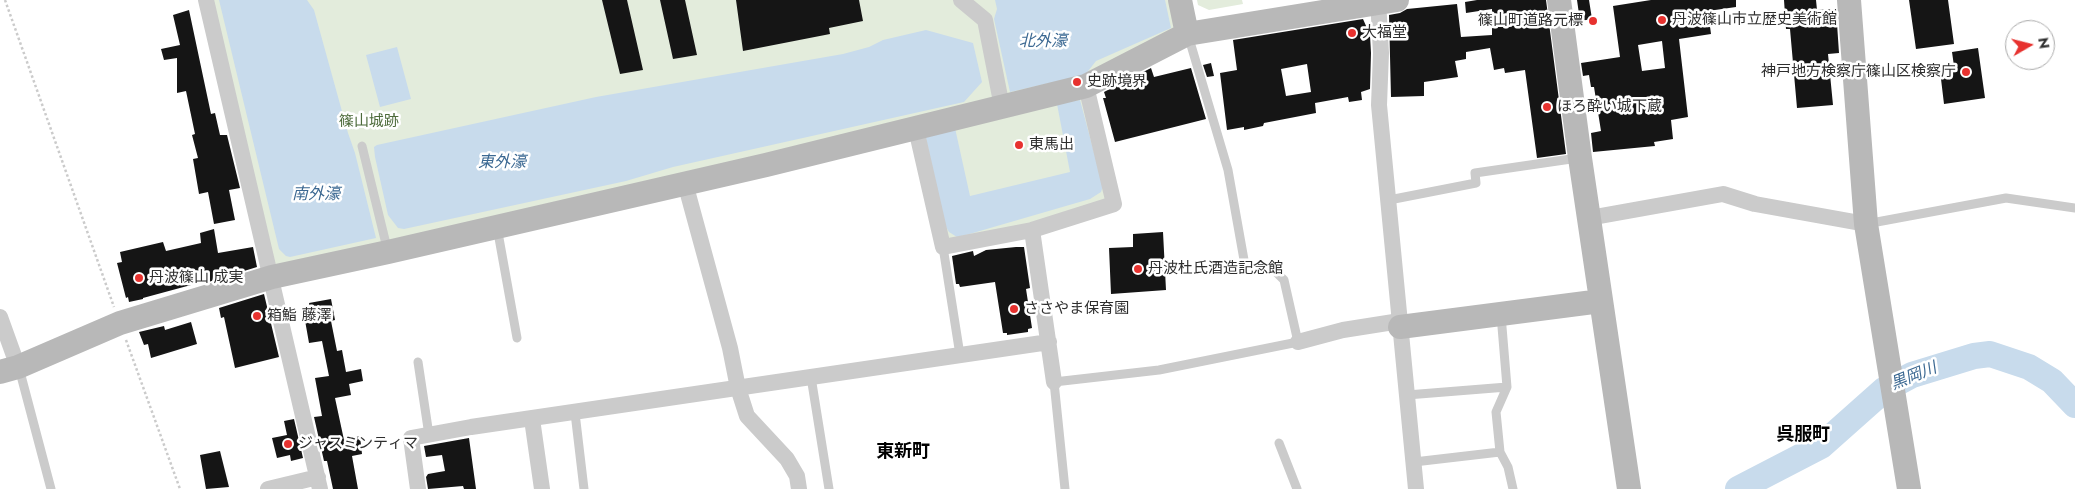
<!DOCTYPE html>
<meta charset="utf-8">
<style>
body{margin:0}
#map{position:relative;width:2075px;height:489px;overflow:hidden;background:#fff;font-family:Jost,sans-serif}
canvas{display:block}
.north{position:absolute;left:2005px;top:20px;width:50px;height:50px;box-sizing:border-box;background:#fff;border:1px solid #ababab;border-radius:50%;rotate:82deg;font-size:14px;font-weight:700;line-height:20px;text-align:center;color:#2e2e2e}
.north::after{content:'';display:block;margin:auto;width:18px;height:22px;background:#e7322f;clip-path:polygon(50% 0,100% 100%,50% 72%,0 100%)}
</style>
<div id="map">
<canvas width="2075" height="489"></canvas>
<div class="north">N</div>
</div>
<script>
const ctx = document.querySelector('canvas').getContext('2d');
ctx.lineJoin = 'round';
function fillPath(path, color) { ctx.fillStyle = color; ctx.fill(path, 'evenodd'); }
const toPath = rows => new Path2D(rows.map(r => 'M' + r).join(''));
function strokePath(path, color, width, dash) { ctx.strokeStyle = color; ctx.lineWidth = width; ctx.lineCap = dash ? 'butt' : 'round'; ctx.setLineDash(dash || []); ctx.stroke(path); }
function drawText(font, color, halo, rows, align = 'center') {
  ctx.font = font + ' Jost,"Noto Sans JP",sans-serif'; ctx.lineWidth = 5; ctx.setLineDash([]); ctx.textBaseline = 'middle'; ctx.strokeStyle = halo; ctx.fillStyle = color; for (const [text, x, y, turn = 0] of rows) {
    ctx.save(); ctx.translate(x, y); ctx.rotate((+turn || 0) * Math.PI / 180); ctx.textAlign = isNaN(turn) ? turn : align; if (halo) ctx.strokeText(text, 0, 0); ctx.fillText(text, 0, 0); ctx.restore();
  }
}
fillPath(toPath([
 [213,0,1170,0,1177,31,1091,71,1107,207,944,248,919,125,275,270],
 [1197,0,1242,0,1243,4,1209,10,1198,5]
]), '#e3ecdc');
fillPath(toPath([
 [219,0,307,0,314,10,348,133,355,153,376,238,290,257,286,256,279,249],
 [995,0,1165,0,1171,28,1096,61,1085,75,1010,92,994,19,997,9],
 [926,30,973,43,982,82,964,102,673,167,626,181,404,229,398,228,388,215,375,157,374,147,377,145,596,97,843,54,869,47,883,40],
 [397,47,411,99,380,107,366,55],
 [1080,100,1103,186,1101,192,1090,199,966,235,957,237,949,232,945,225,925,134,955,128,970,196,1070,172,1057,104]
]), '#c8dbec');
strokePath(toPath([
 [1738,489,1821,446,1884,390,1912,375,1974,356,1990,354,2029,367,2052,381,2075,405]
]), '#c8dbec', 26);
fillPath(toPath([
 [602,0,627,0,643,70,620,74],
 [660,0,685,0,697,55,673,59],
 [736,0,859,0,863,21,829,28,830,34,743,51],
 [1477,0,1546,0,1566,154,1537,158,1525,70,1505,73,1504,68,1494,70,1490,48,1466,52,1466,59,1455,61,1458,77,1424,82,1424,96,1391,97,1389,15,1400,13,1407,9,1457,4,1461,37,1492,35,1492,9,1466,13,1465,2],
 [1577,0,1589,0,1592,19,1580,21],
 [1651,0,1736,0,1736,7,1708,11,1711,34,1679,39,1688,117,1671,120,1673,139,1654,142,1655,146,1593,152,1591,133,1601,131,1594,87,1591,87,1589,75,1583,76,1581,63,1620,57,1613,6],
 [1662,41,1665,68,1642,71,1638,45],
 [1784,0,1816,0,1817,10,1836,9,1839,53,1828,54,1833,105,1797,108,1790,29,1786,29],
 [1909,0,1948,0,1954,44,1916,49],
 [189,10,211,114,215,113,220,135,227,135,240,188,229,190,235,220,214,224,208,192,199,194,193,159,198,158,192,135,195,134,186,91,177,93,177,58,164,60,161,49,180,45,173,15],
 [1363,19,1370,35,1371,53,1370,89,1361,92,1362,100,1349,102,1348,97,1315,103,1316,113,1264,123,1263,126,1244,130,1244,127,1227,130,1220,73,1237,70,1233,40],
 [1307,64,1311,92,1286,96,1281,69],
 [1978,48,1985,98,1944,104,1941,79,1951,77,1950,67,1954,66,1952,52],
 [1211,63,1214,76,1207,77,1203,65],
 [1151,68,1154,77,1191,68,1206,119,1115,142,1103,98,1106,98,1104,92],
 [214,229,218,253,253,247,257,267,202,284,202,282,143,298,143,299,129,302,128,297,126,298,117,263,122,262,120,252,163,242,166,251,201,243,200,233],
 [1163,232,1166,290,1111,294,1109,248,1133,247,1133,234],
 [1016,247,1024,247,1030,288,1026,289,1032,328,1028,329,1028,332,1007,335,1007,333,1003,333,995,282,960,287,959,284,956,284,952,256,973,251,974,256,986,250],
 [264,294,279,357,235,368,224,317,221,318,219,308],
 [331,299,335,320,331,321,337,351,342,350,346,372,361,369,363,381,349,384,351,395,335,398,344,440,360,436,362,454,352,456,358,489,333,489,327,461,324,461,314,417,322,416,315,378,329,376,322,341,309,343,303,309,310,308,309,303],
 [191,322,197,344,151,358,148,344,144,345,139,332,164,326,165,330],
 [294,419,303,458,291,461,290,455,277,458,272,438,287,435,284,421],
 [469,438,476,489,464,489,463,486,428,489,426,477,428,474,445,471,442,455,426,457,424,446],
 [220,451,229,487,206,489,200,455]
]), '#151515');
strokePath(toPath([
 [5,0,114,307],
 [126,340,180,489]
]), '#cbcbcb', 2.5, [2.5, 2.5]);
strokePath(toPath([
 [362,146,388,252],
 [1389,200,1476,183,1475,173,1578,158],
 [1866,224,2006,198,2075,208],
 [497,227,517,338],
 [943,247,960,355],
 [1501,315,1507,387,1496,412,1500,452,1508,467,1513,489],
 [418,362,429,435],
 [19,368,51,489],
 [811,377,829,489],
 [1407,395,1507,387],
 [575,413,584,489],
 [1279,443,1297,489],
 [1414,462,1500,452],
 [1065,489,1054,382,1159,370,1298,342,1284,280,1272,268,1246,271,1228,170,1188,35]
]), '#cbcbcb', 9);
strokePath(toPath([
 [206,0,320,489],
 [961,0,985,20,1002,107],
 [1378,0,1381,53,1379,105,1416,489],
 [916,129,943,247,1032,230,1114,204,1086,86],
 [685,183,730,348,738,388,747,416,787,459,797,476,799,489],
 [1589,218,1723,194,1755,204,1866,224],
 [1032,230,1054,382],
 [0,317,18,367],
 [1298,342,1343,330,1400,321],
 [532,419,542,489],
 [268,489,318,477],
 [418,489,411,438,471,427,1049,342]
]), '#cbcbcb', 16);
strokePath(toPath([
 [1180,0,1187,34],
 [1559,0,1580,158,1629,489],
 [1849,0,1866,224,1909,489],
 [1400,327,1601,301],
 [0,372,18,367,120,323,272,277,388,252,766,165,1086,86,1187,34,1397,0]
]), '#b8b8b8', 24);
for (const [x, y, r, color] of [
 [1662,20,5,"#e7322f"],
 [1593,21,5,"#e7322f"],
 [1352,33,5,"#e7322f"],
 [1966,72,5,"#e7322f"],
 [1077,82,5,"#e7322f"],
 [1547,107,5,"#e7322f"],
 [1019,145,5,"#e7322f"],
 [1138,269,5,"#e7322f"],
 [139,278,5,"#e7322f"],
 [1014,309,5,"#e7322f"],
 [257,316,5,"#e7322f"],
 [288,444,5,"#e7322f"]
]) { const dot = new Path2D(); dot.arc(x, y, r, 0, 2 * Math.PI); ctx.fillStyle = color; ctx.fill(dot); strokePath(dot, '#fff', 2); }
drawText('15px', '#2e2e2e', '#fff', [
 ["丹波篠山市立歴史美術館",1672,20],
 ["篠山町道路元標",1583,21,"right"],
 ["大福堂",1362,33],
 ["神戸地方検察庁篠山区検察庁",1956,72,"right"],
 ["史跡境界",1087,82],
 ["ほろ酔い城下蔵",1557,107],
 ["東馬出",1029,145],
 ["丹波杜氏酒造記念館",1148,269],
 ["丹波篠山 成実",149,278],
 ["ささやま保育園",1024,309],
 ["箱鮨 藤澤",267,316],
 ["ジャスミンティマ",298,444]
], 'left');
drawText('15px', '#4d6b3b', '#fff', [
 ["篠山城跡",369,122]
]);
drawText('italic 16px', '#3b6892', '#fff', [
 ["北外濠",1043,42],
 ["東外濠",502,163],
 ["南外濠",316,195],
 ["黒岡川",1914,377,-22]
]);
drawText('bold 18px', '#000', '#fff', [
 ["呉服町",1803,436],
 ["東新町",903,453]
]);
</script>
